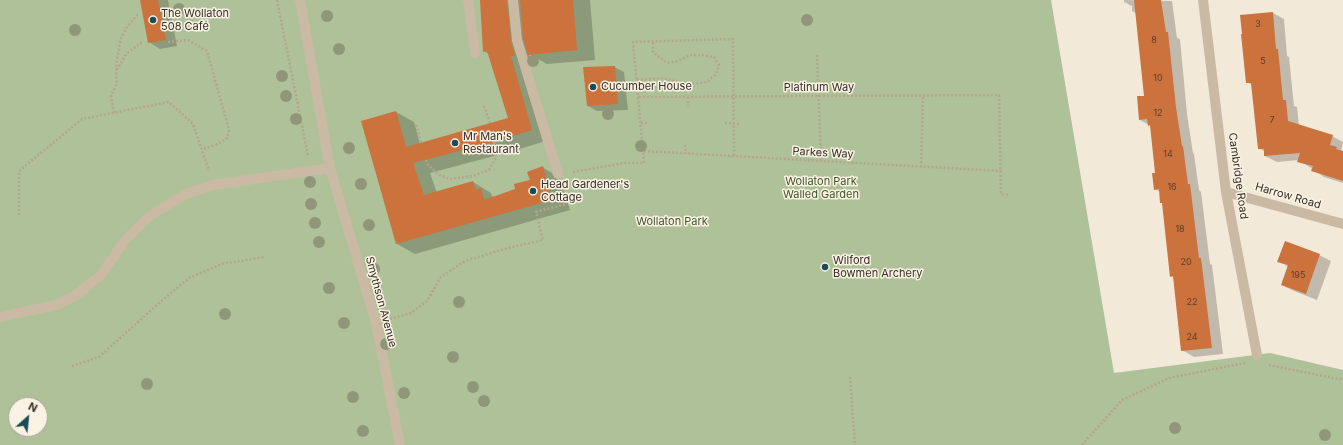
<!DOCTYPE html>
<meta charset="utf-8">
<style>
body{margin:0}
#map{position:relative;width:1343px;height:445px;overflow:hidden;background:#f2e9d8;font-family:Inter,sans-serif}
canvas{display:block}
.north{position:absolute;left:8px;top:397px;width:40px;height:40px;box-sizing:border-box;background:#faf3e4;border:1px solid #aba498;border-radius:50%;rotate:27deg;font-size:11px;font-weight:700;line-height:16px;text-align:center;color:#352d26}
.north::after{content:'';display:block;margin:auto;width:14px;height:18px;background:#1a4c58;clip-path:polygon(50% 0,100% 100%,50% 72%,0 100%)}
</style>
<div id="map">
<canvas width="1343" height="445"></canvas>
<div class="north">N</div>
</div>
<script>
const ctx = document.querySelector('canvas').getContext('2d');
ctx.lineJoin = 'round';
function fillPath(path, color) { ctx.fillStyle = color; ctx.fill(path, 'evenodd'); }
const toPath = rows => new Path2D(rows.map(r => 'M' + r).join(''));
function strokePath(path, color, width, dash) { ctx.strokeStyle = color; ctx.lineWidth = width; ctx.lineCap = dash ? 'butt' : 'round'; ctx.setLineDash(dash || []); ctx.stroke(path); }
function drawText(font, color, halo, rows, align = 'center') {
  ctx.font = font + ' Inter,sans-serif'; ctx.lineWidth = 3; ctx.setLineDash([]); ctx.textBaseline = 'middle'; ctx.strokeStyle = halo; ctx.fillStyle = color; for (const [text, x, y, turn = 0] of rows) {
    ctx.save(); ctx.translate(x, y); ctx.rotate((+turn || 0) * Math.PI / 180); ctx.textAlign = isNaN(turn) ? turn : align; if (halo) ctx.strokeText(text, 0, 0); ctx.fillText(text, 0, 0); ctx.restore();
  }
}
fillPath(toPath([
 [0,0,1051,0,1114,373,1270,353,1343,370,1343,445,0,445],
 [16,405,40,405,40,429,16,429]
]), '#aec198');
fillPath(toPath([
 [141,0,168,0,177,46,160,49,149,42],
 [481,0,590,0,595,60,547,64,529,54,532,66,528,66,549,140,513,151,430,173,437,193,473,182,491,193,492,196,495,198,517,190,531,181,542,167,560,178,570,210,415,254,397,244,396,112,414,122,420,144,509,119,489,54,484,51],
 [1124,0,1172,1,1177,38,1180,39,1187,114,1193,153,1194,154,1199,190,1201,192,1210,264,1212,265,1223,354,1194,357,1182,350,1175,278,1171,276,1163,203,1160,192,1155,189,1156,174,1151,126,1140,120,1145,97,1136,13,1132,11,1132,6,1124,2],
 [1273,13,1284,19,1287,56,1289,57,1294,106,1297,107,1299,126,1332,136,1343,142,1341,151,1343,152,1343,183,1324,177,1299,160,1277,162,1265,156,1265,152,1259,148,1252,85,1247,82],
 [614,67,624,72,628,110,597,111,588,106],
 [1319,255,1331,261,1317,300,1294,291,1282,285,1288,267,1279,261]
]), '#0003');
fillPath(toPath([
 [140,0,158,0,166,40,148,43],
 [480,0,507,0,511,41,515,56,511,56,532,130,494,142,413,163,424,195,473,181,476,190,481,188,484,200,515,189,514,184,530,180,527,172,543,166,552,200,396,244,361,121,396,111,406,147,508,118,487,51,483,52],
 [520,0,573,0,577,50,528,55,523,39],
 [1134,0,1161,0,1166,32,1168,32,1176,107,1182,146,1183,146,1188,184,1190,184,1199,258,1201,258,1212,348,1181,351,1173,276,1170,277,1162,203,1160,203,1159,189,1154,190,1152,173,1155,173,1150,125,1148,126,1147,119,1139,120,1137,96,1144,96],
 [1273,12,1276,49,1278,49,1283,100,1286,100,1288,121,1333,135,1330,145,1337,147,1336,149,1343,151,1343,181,1311,171,1313,166,1297,162,1300,153,1264,156,1264,149,1258,149,1251,83,1246,83,1241,34,1242,34,1240,15],
 [615,66,618,104,587,106,583,67],
 [1285,241,1320,254,1306,294,1281,285,1288,265,1277,262]
]), '#cb723d');
strokePath(toPath([
 [277,0,308,156],
 [168,42,188,40,207,51,229,130,227,138,218,144,203,149],
 [817,55,821,161],
 [117,70,126,54,142,42],
 [637,80,663,78,678,82,692,84,707,82,716,74,719,65,714,57,702,55,690,55,678,61,667,63,653,52,653,41],
 [639,97,999,95,1001,194,1009,195],
 [688,97,688,106],
 [484,106,490,123],
 [114,113,111,96,117,83,116,72,117,60,121,38,127,27,139,13],
 [641,123,649,123],
 [725,123,740,124],
 [416,125,421,143],
 [685,145,686,154],
 [644,151,1001,171],
 [426,160,428,165,439,175,450,179,473,176,489,170,495,159,494,142],
 [921,167,923,95],
 [573,172,624,163,644,163,633,42,733,39,734,156],
 [19,215,19,171,82,119,169,102,193,124,209,171],
 [390,319,411,313,427,301,441,277,465,261,508,248,543,240,536,212,566,204,562,187],
 [1269,365,1343,380],
 [72,366,99,357,159,303,189,278,222,264,264,257],
 [850,377,855,445],
 [1082,445,1122,400,1169,378,1245,363]
]), '#b6a48e', 2.5, [2, 2]);
strokePath(toPath([
 [300,0,330,168,376,323,400,445],
 [468,0,475,53],
 [513,0,517,40,558,174],
 [0,317,56,305,75,296,101,275,126,239,151,215,186,194,213,185,330,168]
]), '#cabaa4', 10);
strokePath(toPath([
 [1203,0,1226,192,1257,355],
 [1226,192,1343,224]
]), '#cabaa4', 10);
ctx.fillStyle = '#909778';
for (const [x, y] of [
 [179,9],
 [327,16],
 [807,20],
 [75,30],
 [339,49],
 [533,61],
 [282,76],
 [286,96],
 [608,114],
 [296,119],
 [641,146],
 [349,148],
 [310,182],
 [361,184],
 [311,204],
 [315,223],
 [369,225],
 [319,242],
 [374,269],
 [329,288],
 [459,302],
 [225,314],
 [344,323],
 [386,344],
 [453,357],
 [147,384],
 [473,387],
 [404,393],
 [353,397],
 [484,401],
 [1175,428],
 [363,431],
 [1325,435]
]) { ctx.beginPath(); ctx.arc(x, y, 6, 0, 2 * Math.PI); ctx.fill(); }
for (const [x, y, r, color] of [
 [153,20,4,"#1a4c58"],
 [593,87,4,"#1a4c58"],
 [455,143,4,"#1a4c58"],
 [533,191,4,"#1a4c58"],
 [825,267,4,"#1a4c58"]
]) { const dot = new Path2D(); dot.arc(x, y, r, 0, 2 * Math.PI); ctx.fillStyle = color; ctx.fill(dot); strokePath(dot, '#faf3e4', 1.5); }
drawText('9px', '#5a3e2c', null, [
 ["3",1258,24],
 ["8",1154,40],
 ["5",1263,61],
 ["10",1158,78],
 ["12",1158,113],
 ["7",1272,120],
 ["14",1168,154],
 ["16",1172,187],
 ["18",1180,229],
 ["20",1186,262],
 ["195",1298,275],
 ["22",1192,302],
 ["24",1192,337]
]);
drawText('11px', '#352d26', '#faf3e4', [
 ["The Wollaton",161,14],
 ["508 Café",161,27],
 ["Cucumber House",601,87],
 ["Mr Man's",463,137],
 ["Restaurant",463,150],
 ["Head Gardener's",541,185],
 ["Cottage",541,198],
 ["Wilford",833,261],
 ["Bowmen Archery",833,274]
], 'left');
drawText('11px', '#352d26', '#faf3e4', [
 ["Platinum Way",819,88],
 ["Parkes Way",823,153,3],
 ["Cambridge Road",1238,176,82],
 ["Harrow Road",1288,196,16],
 ["Smythson Avenue",381,302,75]
]);
drawText('11px', '#3f5429', '#faf3e4', [
 ["Wollaton Park",821,182],
 ["Walled Garden",821,195],
 ["Wollaton Park",672,222]
]);
</script>
